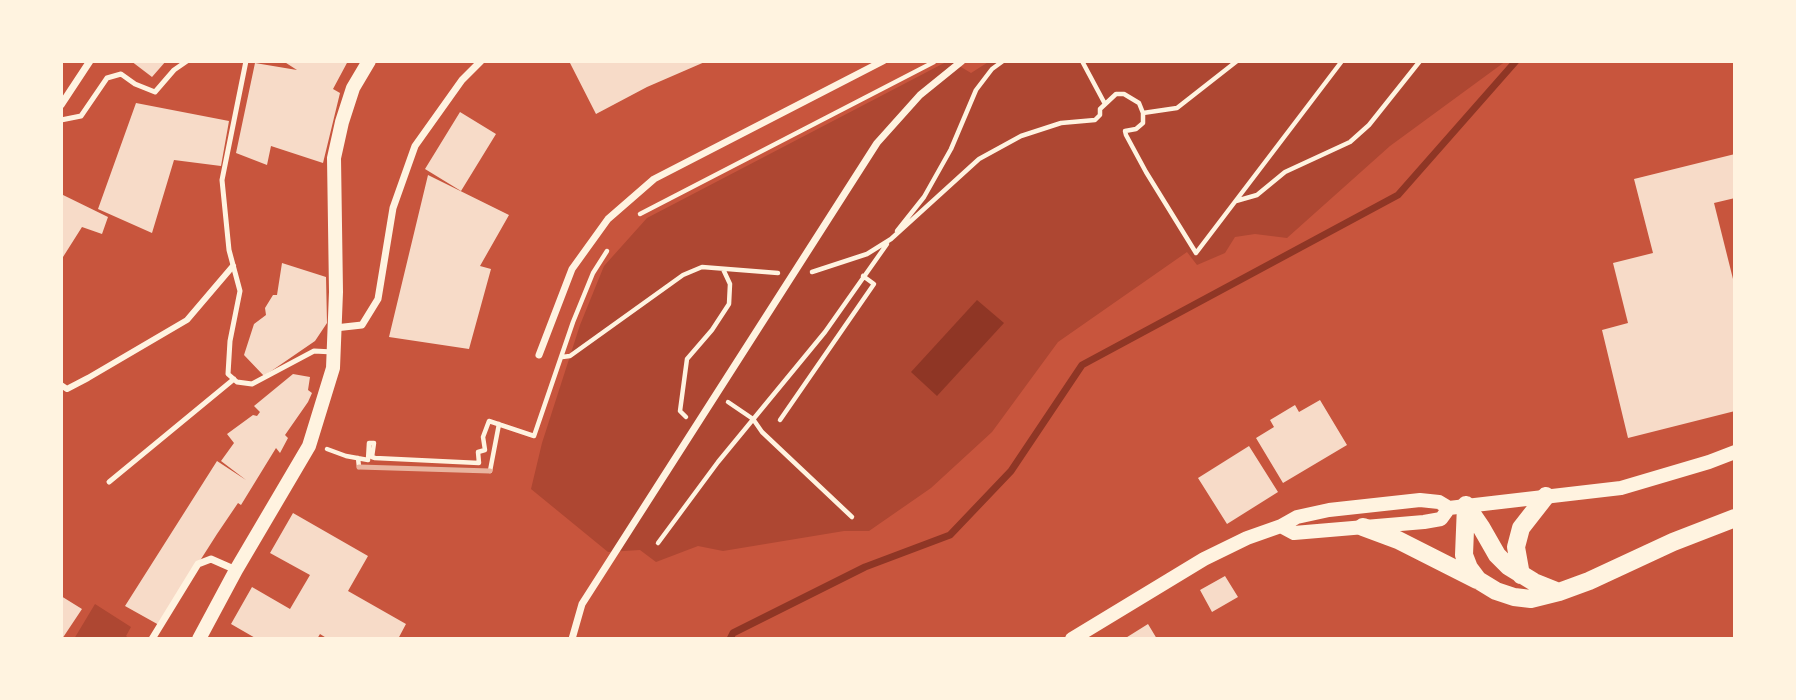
<!DOCTYPE html>
<style>
body{margin:0}
#map{position:relative;width:1796px;height:700px;overflow:hidden;background:#c8553d;font-family:"DM Sans",sans-serif}
canvas{display:block}
.frame{position:absolute;inset:0;border:63px solid #fff3e0;pointer-events:none}
</style>
<div id="map">
<canvas width="1796" height="700"></canvas>
<div class="frame"></div>
</div>
<script>
const ctx = document.querySelector('canvas').getContext('2d');
ctx.lineJoin = 'round';
function fillPath(path, color) { ctx.fillStyle = color; ctx.fill(path, 'evenodd'); }
const toPath = rows => new Path2D(rows.map(r => 'M' + r).join(''));
function strokePath(path, color, width, dash) { ctx.strokeStyle = color; ctx.lineWidth = width; ctx.lineCap = dash ? 'butt' : 'round'; ctx.setLineDash(dash || []); ctx.stroke(path); }
fillPath(toPath([
 [948,61,951,61,971,73,990,61,1506,61,1390,146,1287,238,1255,234,1235,237,1225,253,1197,265,1187,252,1058,342,992,432,931,488,869,531,844,531,723,551,698,546,656,562,640,550,608,552,531,489,542,443,580,325,604,266,647,218],
 [95,604,131,627,126,636,130,639,74,639]
]), '#ae4732');
fillPath(toPath([
 [977,300,1004,323,937,396,911,372]
]), '#8f3625');
strokePath(toPath([
 [730,639,733,633,865,567,950,535,1011,471,1082,365,1398,195,1516,61]
]), '#8f3625', 7);
fillPath(toPath([
 [131,61,166,61,152,77],
 [283,61,348,61,333,89,340,93,323,163,271,146,267,165,236,153,255,63,297,70],
 [572,61,707,61,647,87,596,114,570,63],
 [136,103,229,121,221,166,174,160,152,233,98,209],
 [460,112,496,134,461,191,425,169],
 [1735,154,1735,198,1714,203,1735,287,1735,411,1628,438,1602,330,1628,323,1613,263,1653,253,1634,179],
 [428,175,509,215,480,266,491,269,469,349,389,337],
 [61,194,108,217,102,234,82,227,63,257,61,256],
 [282,263,326,277,327,323,315,341,264,376,244,355,254,324,266,315,265,308,273,295,277,295],
 [293,374,310,377,308,390,312,393,308,402,285,435,288,438,280,453,276,448,241,505,238,503,217,534,159,625,125,606,217,461,246,480,221,461,234,443,227,434,253,415,257,416,260,412,254,406],
 [1320,400,1347,445,1283,483,1256,438,1274,427,1270,420,1295,405,1299,412],
 [1249,446,1278,492,1227,524,1198,478],
 [293,513,368,556,348,591,406,624,398,639,328,639,320,634,317,639,257,639,231,624,252,587,290,609,310,575,270,553],
 [1225,576,1238,597,1212,612,1200,590],
 [61,596,82,609,62,639,61,639],
 [1148,624,1157,639,1124,639]
]), '#f7dbc8');
strokePath(toPath([
 [1082,61,1105,104],
 [1143,113,1143,123,1136,129,1125,131,1126,135,1146,172,1196,253,1342,61],
 [1236,201,1257,195,1285,172,1350,142,1369,125,1420,61],
 [640,214,934,62],
 [897,231,924,197,951,149,976,90,992,69,1003,61],
 [812,272,867,254,891,239,979,159,1021,136,1061,123,1095,120,1100,115,1100,109,1116,94,1124,94,1139,103,1143,113,1177,108,1237,61],
 [562,357,570,356,683,275,702,267,778,273],
 [728,402,753,419,762,432,852,517],
 [686,417,680,411,687,359,712,330,729,304,730,284,723,269],
 [780,420,874,284,863,276],
 [327,449,346,456,368,460,369,443,374,443,372,457,375,458,479,463,478,452,485,450,483,437,489,421,534,436,573,322,593,273,607,251],
 [358,458,359,467],
 [490,471,499,424],
 [658,543,718,462,825,332,887,244]
]), '#fff3e0', 4.5);
strokePath(toPath([
 [246,61,222,180,229,250,240,291,230,341,228,374,237,382,252,384,314,351,333,352],
 [61,120,81,116,107,78,121,74,135,84,155,92,174,70,187,61],
 [109,482,234,379]
]), '#fff3e0', 5);
strokePath(toPath([
 [61,385,67,389,88,378,187,320,233,266]
]), '#fff3e0', 6);
strokePath(toPath([
 [61,105,90,61],
 [335,328,362,325,378,299,393,208,415,146,462,80,481,61],
 [539,355,572,269,608,219,654,179,883,61],
 [152,639,198,564,211,559,236,570],
 [572,639,582,604,877,143,920,95,962,61]
]), '#fff3e0', 7);
strokePath(toPath([
 [1281,526,1294,533,1424,522,1441,519,1449,508],
 [199,639,236,570,309,446,333,368,336,292,334,158,342,122,353,88,369,61],
 [1072,639,1204,559,1247,538,1281,526,1297,517,1329,510,1420,500,1439,502,1449,508,1621,488,1709,462,1735,452]
]), '#fff3e0', 14);
strokePath(toPath([
 [1466,505,1464,555,1469,568,1478,580,1496,591,1514,597,1531,599,1559,592,1589,581,1673,542,1735,518],
 [1466,505,1481,527,1497,555,1508,566,1534,582,1559,592],
 [1363,527,1398,540,1477,580],
 [1521,575,1516,547,1521,528,1546,496]
]), '#fff3e0', 18);
strokePath(toPath([
 [359,467,490,471]
]), '#e9b49f', 5);
</script>
